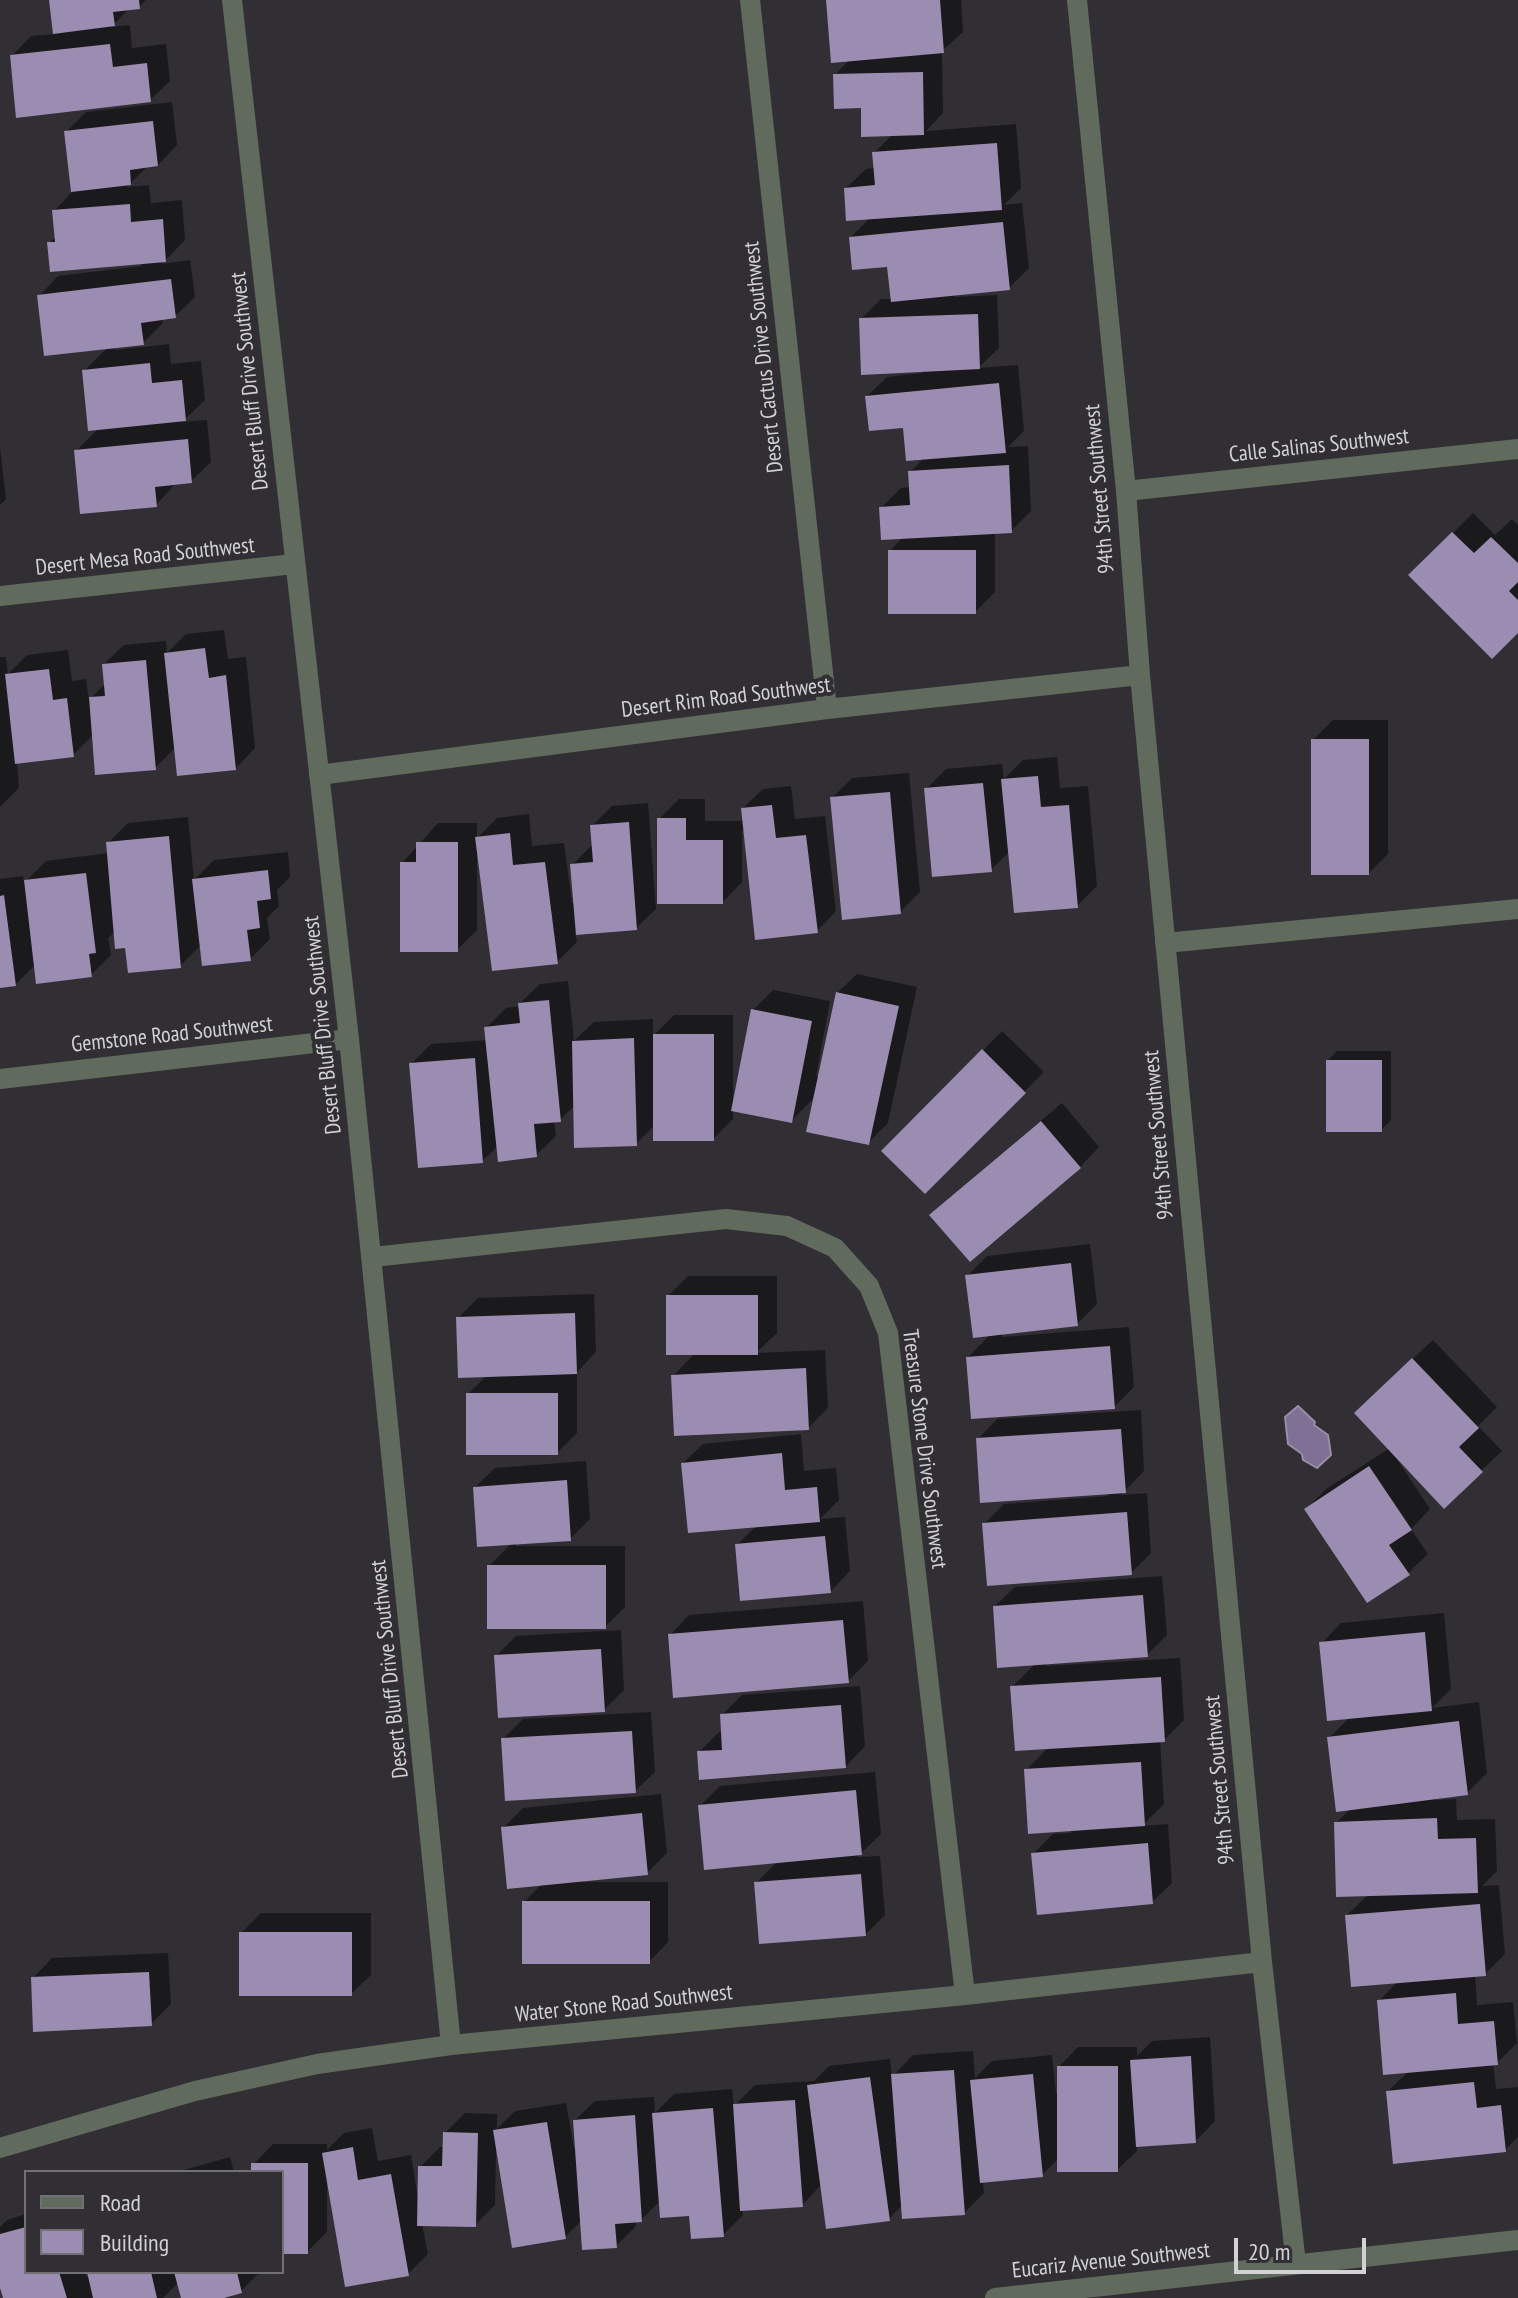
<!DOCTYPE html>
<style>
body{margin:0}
#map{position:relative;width:1518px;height:2298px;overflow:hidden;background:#312f34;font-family:"PT Sans Narrow",sans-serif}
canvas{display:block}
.legend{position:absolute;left:24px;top:2170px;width:260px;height:104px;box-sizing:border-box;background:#312f34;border:2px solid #717074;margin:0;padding:10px 14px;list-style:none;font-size:24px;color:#d2d1d4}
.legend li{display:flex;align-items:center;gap:16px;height:40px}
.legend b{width:40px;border:2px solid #717074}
.scale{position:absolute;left:1234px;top:2238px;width:132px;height:36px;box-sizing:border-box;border:4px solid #d2d1d4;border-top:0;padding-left:10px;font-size:24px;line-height:28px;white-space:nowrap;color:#d2d1d4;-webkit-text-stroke:6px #312f34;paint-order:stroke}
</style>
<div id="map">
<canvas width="1518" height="2298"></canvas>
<ul class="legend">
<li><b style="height:10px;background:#606b5d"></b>Road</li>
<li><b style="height:22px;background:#9b8cb1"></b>Building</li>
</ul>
<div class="scale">20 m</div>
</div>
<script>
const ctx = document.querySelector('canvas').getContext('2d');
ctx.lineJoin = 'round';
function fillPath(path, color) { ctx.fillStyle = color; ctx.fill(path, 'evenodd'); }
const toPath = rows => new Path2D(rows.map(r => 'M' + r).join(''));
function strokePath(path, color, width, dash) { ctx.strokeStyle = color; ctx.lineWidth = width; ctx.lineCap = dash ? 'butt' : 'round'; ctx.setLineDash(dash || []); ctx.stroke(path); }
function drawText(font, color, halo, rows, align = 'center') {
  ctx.font = font + ' "PT Sans Narrow",sans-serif'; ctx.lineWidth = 8; ctx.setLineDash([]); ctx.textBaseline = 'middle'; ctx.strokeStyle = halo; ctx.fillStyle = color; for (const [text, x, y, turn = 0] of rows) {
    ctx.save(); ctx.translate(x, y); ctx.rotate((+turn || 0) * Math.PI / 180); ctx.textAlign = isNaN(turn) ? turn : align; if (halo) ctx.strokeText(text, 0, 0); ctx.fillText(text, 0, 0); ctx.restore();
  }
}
const water = toPath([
 [1298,1406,1315,1422,1314,1425,1328,1435,1331,1455,1317,1468,1303,1460,1302,1454,1288,1444,1285,1417,1298,1406]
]);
fillPath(water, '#807095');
strokePath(water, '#998da8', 2);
fillPath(toPath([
 [51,0,146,0,139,7,130,8,111,27,130,25,132,48,166,44,170,81,150,100,12,56,31,36,55,34],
 [828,0,961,0,963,32,942,51,943,113,926,131,1016,124,1021,188,1004,205,1022,203,1029,268,1009,288,955,293,955,297,997,295,999,348,978,368,1018,365,1024,431,1008,447,1028,446,1031,511,1011,531,995,532,995,592,975,612,890,551,903,537,881,508,901,488,911,487,910,472,924,458,905,426,867,396,887,377,922,373,922,370,861,319,881,299,893,299,889,265,851,237,871,217,846,188,866,169,875,168,874,153,893,134,863,106,835,75,850,59],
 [172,102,177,145,158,165,148,166,127,187,149,185,151,203,182,200,185,240,162,264,190,260,195,297,175,316,162,318,163,323,143,343,115,346,115,350,169,344,171,364,201,361,205,400,182,422,207,420,211,462,191,481,176,483,156,505,76,451,99,428,84,371,108,347,39,296,58,276,142,266,141,262,49,243,56,237,54,211,73,191,66,132,86,112],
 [0,447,6,499,0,505],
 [1473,513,1495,535,1512,519,1518,525,1518,630,1411,575],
 [224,630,228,659,246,657,255,748,236,768,176,747,155,768,94,734,73,755,17,762,19,788,0,807,0,657,6,657,8,674,27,655,68,650,72,681,86,679,89,700,106,683,104,664,124,645,166,641,167,653,186,634],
 [1333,720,1388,720,1388,854,1368,874,1313,740],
 [1057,757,1060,788,1088,786,1097,886,1077,906,1010,851,991,870,926,789,946,769,1002,764,1004,779,1023,760],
 [909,773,920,892,900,912,832,798,852,778],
 [791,786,795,819,825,816,836,911,817,931,745,831,742,831,742,882,723,902,659,819,679,799,705,799,705,821,744,821,743,808,763,789],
 [648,803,656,909,636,928,575,933,577,942,557,962,480,856,477,856,477,930,457,950,402,863,438,823,477,823,477,838,497,818,529,814,532,846,564,843,572,903,575,903,572,865,592,845,592,826,612,806],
 [188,817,194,880,214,860,288,852,290,877,277,890,279,906,267,918,270,939,250,959,202,944,180,966,127,946,116,931,108,938,111,955,91,975,36,964,15,985,0,986,0,879,23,876,24,883,46,861,109,853,108,843,128,823],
 [857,974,917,987,888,1123,868,1143,815,1097,791,1121,733,1110,733,1119,713,1139,655,1125,636,1144,576,1104,560,1120,554,1120,556,1136,536,1155,498,1146,482,1161,411,1064,431,1044,488,1040,487,1027,506,1008,521,1006,520,1003,540,984,568,981,574,1041,594,1022,653,1019,653,1036,674,1015,733,1015,733,1103,753,1010,773,990,830,1001,816,1076,819,1077,837,993],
 [1002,1031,1044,1072,925,1191,884,1151],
 [1337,1051,1391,1051,1391,1120,1381,1130,1328,1060],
 [1062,1103,1099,1147,1080,1167,932,1215,952,1196],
 [1090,1244,1097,1304,1077,1324,1002,1333,1002,1337,1129,1327,1134,1387,1114,1407,968,1357,991,1334,967,1276,987,1256],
 [688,1276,777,1276,777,1333,756,1353,825,1350,828,1408,808,1428,673,1376,696,1352,668,1296],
 [594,1294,596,1352,577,1372,577,1433,557,1453,468,1394,487,1375,458,1318,478,1298],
 [1433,1340,1497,1407,1478,1426,1502,1451,1444,1506,1399,1458,1397,1459,1430,1509,1411,1529,1428,1554,1408,1573,1306,1509,1326,1489,1390,1448,1376,1393],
 [1141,1410,1144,1471,1121,1495,1147,1493,1151,1553,1131,1573,984,1524,1004,1504,1108,1496,1108,1492,978,1439,997,1419],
 [801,1434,804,1471,836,1468,839,1500,820,1519,845,1517,850,1571,831,1591,737,1545,757,1525,683,1463,703,1444],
 [586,1461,590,1519,570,1539,516,1543,516,1546,625,1546,625,1607,605,1627,489,1566,512,1543,475,1487,495,1468],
 [1162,1576,1167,1635,1147,1655,1046,1662,1046,1666,1180,1658,1184,1720,1164,1740,1160,1740,1164,1804,1142,1826,1168,1824,1172,1883,1152,1902,1033,1854,1053,1834,1071,1833,1071,1829,1026,1770,1049,1747,1012,1687,1036,1663,995,1606,1015,1587],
 [863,1601,868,1661,848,1681,670,1635,689,1615],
 [1444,1613,1451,1689,1432,1708,1479,1702,1487,1773,1467,1793,1436,1797,1436,1800,1456,1799,1457,1820,1495,1819,1497,1871,1482,1886,1499,1885,1505,1954,1485,1974,1475,1975,1477,2005,1513,2002,1517,2043,1497,2063,1493,2063,1496,2089,1518,2087,1518,2137,1505,2150,1388,2091,1409,2071,1379,2001,1398,1981,1347,1915,1369,1894,1336,1823,1351,1808,1329,1738,1350,1717,1322,1643,1341,1623],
 [621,1630,624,1690,604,1710,496,1656,516,1636],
 [860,1686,865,1746,846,1766,699,1752,719,1732,723,1732,722,1715,742,1695],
 [651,1712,655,1772,635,1791,503,1739,523,1719],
 [875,1772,881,1834,857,1857,880,1856,885,1915,865,1935,756,1883,778,1861,700,1806,720,1786],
 [661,1794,667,1853,647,1873,584,1879,584,1882,668,1882,668,1942,649,1962,524,1902,543,1883,503,1828,523,1808],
 [261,1913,371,1913,371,1975,351,1994,241,1933],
 [168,1953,171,2004,151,2024,33,1978,52,1958],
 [1210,2037,1215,2121,1196,2141,1137,2145,1137,2151,1117,2170,1059,2158,1042,2175,983,2181,984,2193,964,2213,903,2204,889,2219,822,2184,802,2205,742,2209,743,2215,723,2235,691,2214,661,2200,641,2220,636,2220,636,2226,616,2246,582,2220,565,2237,496,2150,495,2205,475,2225,422,2224,428,2254,408,2274,329,2184,327,2184,327,2232,307,2252,282,2252,282,2172,254,2172,254,2164,273,2144,327,2144,327,2150,344,2133,372,2128,378,2161,411,2155,417,2193,419,2193,420,2167,440,2147,445,2147,445,2133,465,2113,497,2114,497,2129,515,2111,566,2103,574,2148,577,2148,575,2120,595,2101,654,2097,655,2113,674,2094,732,2089,734,2106,755,2085,814,2081,829,2066,890,2059,892,2077,913,2055,973,2051,975,2078,992,2061,1052,2055,1056,2093,1059,2093,1059,2067,1078,2047,1137,2047,1137,2056,1152,2041],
 [230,2157,234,2172,177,2172],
 [26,2214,26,2272,85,2272,86,2277,90,2276,89,2272,260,2272,241,2291,216,2298,183,2298,179,2282,163,2298,5,2298,0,2281,0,2227,7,2220]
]), '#0007');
fillPath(toPath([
 [49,0,139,0,140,9,113,12,115,26,53,34],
 [826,0,940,0,944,53,831,63],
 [110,44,113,67,147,63,151,102,16,118,10,55],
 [923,72,924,135,861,137,861,108,834,109,833,74],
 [153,121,158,166,130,170,131,185,71,192,64,131],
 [997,143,1002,210,846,221,844,188,875,185,872,152],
 [130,204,131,222,163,219,166,262,50,272,47,242,55,242,52,210],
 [1003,222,1010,290,891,302,887,267,852,270,849,237],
 [171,279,176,318,141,323,144,345,44,356,37,295],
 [978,314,980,369,861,375,859,318],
 [150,363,152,383,182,380,186,421,88,431,82,370],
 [999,383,1006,453,906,461,903,428,869,431,865,396],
 [188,439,192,483,155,487,157,507,80,514,74,450],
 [1009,465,1012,533,881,540,879,507,910,505,908,471],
 [1452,532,1474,553,1491,537,1518,563,1518,582,1509,591,1518,600,1518,633,1492,659,1408,575],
 [888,550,976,550,976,614,888,614],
 [205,648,209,678,226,675,236,770,177,776,164,653],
 [146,660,156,770,95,775,89,697,105,696,102,664],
 [49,669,53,700,67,698,74,757,15,764,5,674],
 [1311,739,1369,739,1369,875,1311,875],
 [1038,776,1041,807,1069,805,1078,908,1014,913,1001,779],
 [983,783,992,872,932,877,924,788],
 [890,792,901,914,842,920,830,797],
 [772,805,776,838,806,835,818,933,755,940,741,808],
 [657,818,686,818,686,840,723,840,723,904,657,904],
 [629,822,637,930,576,935,570,864,593,862,590,825],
 [510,833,513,865,545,862,558,964,492,971,475,837],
 [169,836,181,968,128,973,125,948,115,949,106,842],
 [416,842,458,842,458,952,400,952,400,862,416,862],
 [268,870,271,899,257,901,260,928,247,930,251,961,202,966,192,879],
 [86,873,96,953,89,954,92,977,36,984,24,880],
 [4,895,16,986,0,988,0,896],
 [836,992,899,1006,869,1145,806,1132],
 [549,1000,561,1122,534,1124,537,1157,498,1162,484,1027,520,1023,518,1003],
 [751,1009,812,1021,792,1123,731,1111],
 [653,1034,714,1034,714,1141,653,1141],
 [634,1038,637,1146,574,1148,572,1041],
 [982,1049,1026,1093,925,1194,881,1151],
 [475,1058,483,1163,418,1168,409,1063],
 [1326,1060,1382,1060,1382,1132,1326,1132],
 [1041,1121,1081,1168,970,1262,929,1215],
 [1071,1263,1078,1326,973,1338,965,1275],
 [666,1295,758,1295,758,1355,666,1355],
 [575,1313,577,1374,458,1378,456,1317],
 [1110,1346,1115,1409,971,1419,966,1357],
 [1412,1358,1479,1428,1459,1447,1483,1472,1444,1509,1354,1413],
 [806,1368,809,1430,674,1436,671,1375],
 [466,1393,558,1393,558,1455,466,1455],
 [1121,1429,1126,1493,980,1503,976,1438],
 [782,1453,785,1490,817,1487,820,1522,688,1533,681,1463],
 [1369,1466,1412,1530,1389,1545,1410,1575,1367,1603,1304,1509],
 [567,1480,571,1541,477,1547,473,1487],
 [1127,1512,1132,1575,987,1586,982,1523],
 [825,1536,831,1593,740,1601,735,1544],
 [487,1565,606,1565,606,1629,487,1629],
 [1143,1595,1148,1657,997,1668,993,1606],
 [843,1620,849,1683,673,1698,668,1634],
 [1425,1632,1432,1711,1327,1721,1319,1642],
 [601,1649,605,1712,498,1718,494,1655],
 [1161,1677,1165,1742,1015,1751,1010,1686],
 [841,1705,846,1768,699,1780,697,1751,722,1750,720,1714],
 [1459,1721,1468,1795,1336,1812,1327,1737],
 [632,1731,636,1793,505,1801,501,1738],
 [1141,1762,1145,1826,1028,1834,1024,1769],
 [856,1790,862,1855,704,1870,698,1805],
 [642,1813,648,1875,507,1889,501,1827],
 [1437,1818,1438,1839,1476,1838,1478,1893,1336,1897,1334,1822],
 [1148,1843,1153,1904,1037,1915,1031,1853],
 [861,1874,866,1936,759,1944,754,1882],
 [522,1901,650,1901,650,1964,522,1964],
 [1480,1904,1486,1976,1351,1987,1345,1915],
 [239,1932,352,1932,352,1996,239,1996],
 [149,1972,152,2026,33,2032,31,1977],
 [1456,1993,1458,2024,1494,2021,1498,2065,1383,2075,1377,2000],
 [1191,2056,1196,2143,1136,2147,1130,2060],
 [1057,2066,1118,2066,1118,2172,1057,2172],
 [954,2070,965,2215,902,2219,891,2074],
 [1033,2074,1043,2177,980,2183,970,2080],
 [870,2077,890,2221,826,2229,807,2085],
 [1474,2082,1477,2108,1501,2105,1506,2152,1393,2164,1386,2091],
 [795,2100,803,2207,740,2211,733,2104],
 [713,2108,724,2237,691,2239,689,2216,660,2218,652,2113],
 [635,2115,642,2222,615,2224,617,2248,582,2250,573,2120],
 [547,2122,566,2239,512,2248,493,2130],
 [443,2132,478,2133,476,2227,417,2226,418,2166,442,2166],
 [353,2147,358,2180,391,2174,409,2276,345,2287,322,2153],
 [251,2163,308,2163,308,2254,282,2254,282,2172,251,2172],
 [26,2227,26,2272,59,2272,67,2298,3,2298,0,2288,0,2234],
 [87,2272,151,2272,157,2298,93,2298],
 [174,2272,237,2272,242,2293,224,2298,181,2298]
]), '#9b8cb1');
strokePath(toPath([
 [232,0,349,1039,451,2045],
 [750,0,827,709],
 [1077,0,1126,491,1140,675,1262,1962,1296,2264],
 [1126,491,1518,449],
 [0,596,294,564],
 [319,775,827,709,1140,675],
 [1165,943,1518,909],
 [0,1079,349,1039],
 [373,1257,726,1219,787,1226,835,1248,869,1286,888,1333,965,1995],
 [0,2148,195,2091,317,2064,451,2045,965,1995,1262,1962],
 [995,2298,1518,2240]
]), '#606b5d', 20);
drawText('22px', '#d2d1d4', '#312f34', [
 ["Desert Cactus Drive Southwest",764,357,-96],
 ["Desert Bluff Drive Southwest",250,381,-96],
 ["Calle Salinas Southwest",1319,446,-6],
 ["94th Street Southwest",1100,489,-95],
 ["Desert Mesa Road Southwest",145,557,-6],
 ["Desert Rim Road Southwest",726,698,-7],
 ["Desert Bluff Drive Southwest",323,1025,-96],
 ["Gemstone Road Southwest",172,1035,-6],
 ["94th Street Southwest",1159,1135,-95],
 ["Treasure Stone Drive Southwest",924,1449,83],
 ["Desert Bluff Drive Southwest",390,1669,-96],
 ["94th Street Southwest",1220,1780,-95],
 ["Water Stone Road Southwest",624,2004,-6],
 ["Eucariz Avenue Southwest",1111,2261,-6]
]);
</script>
